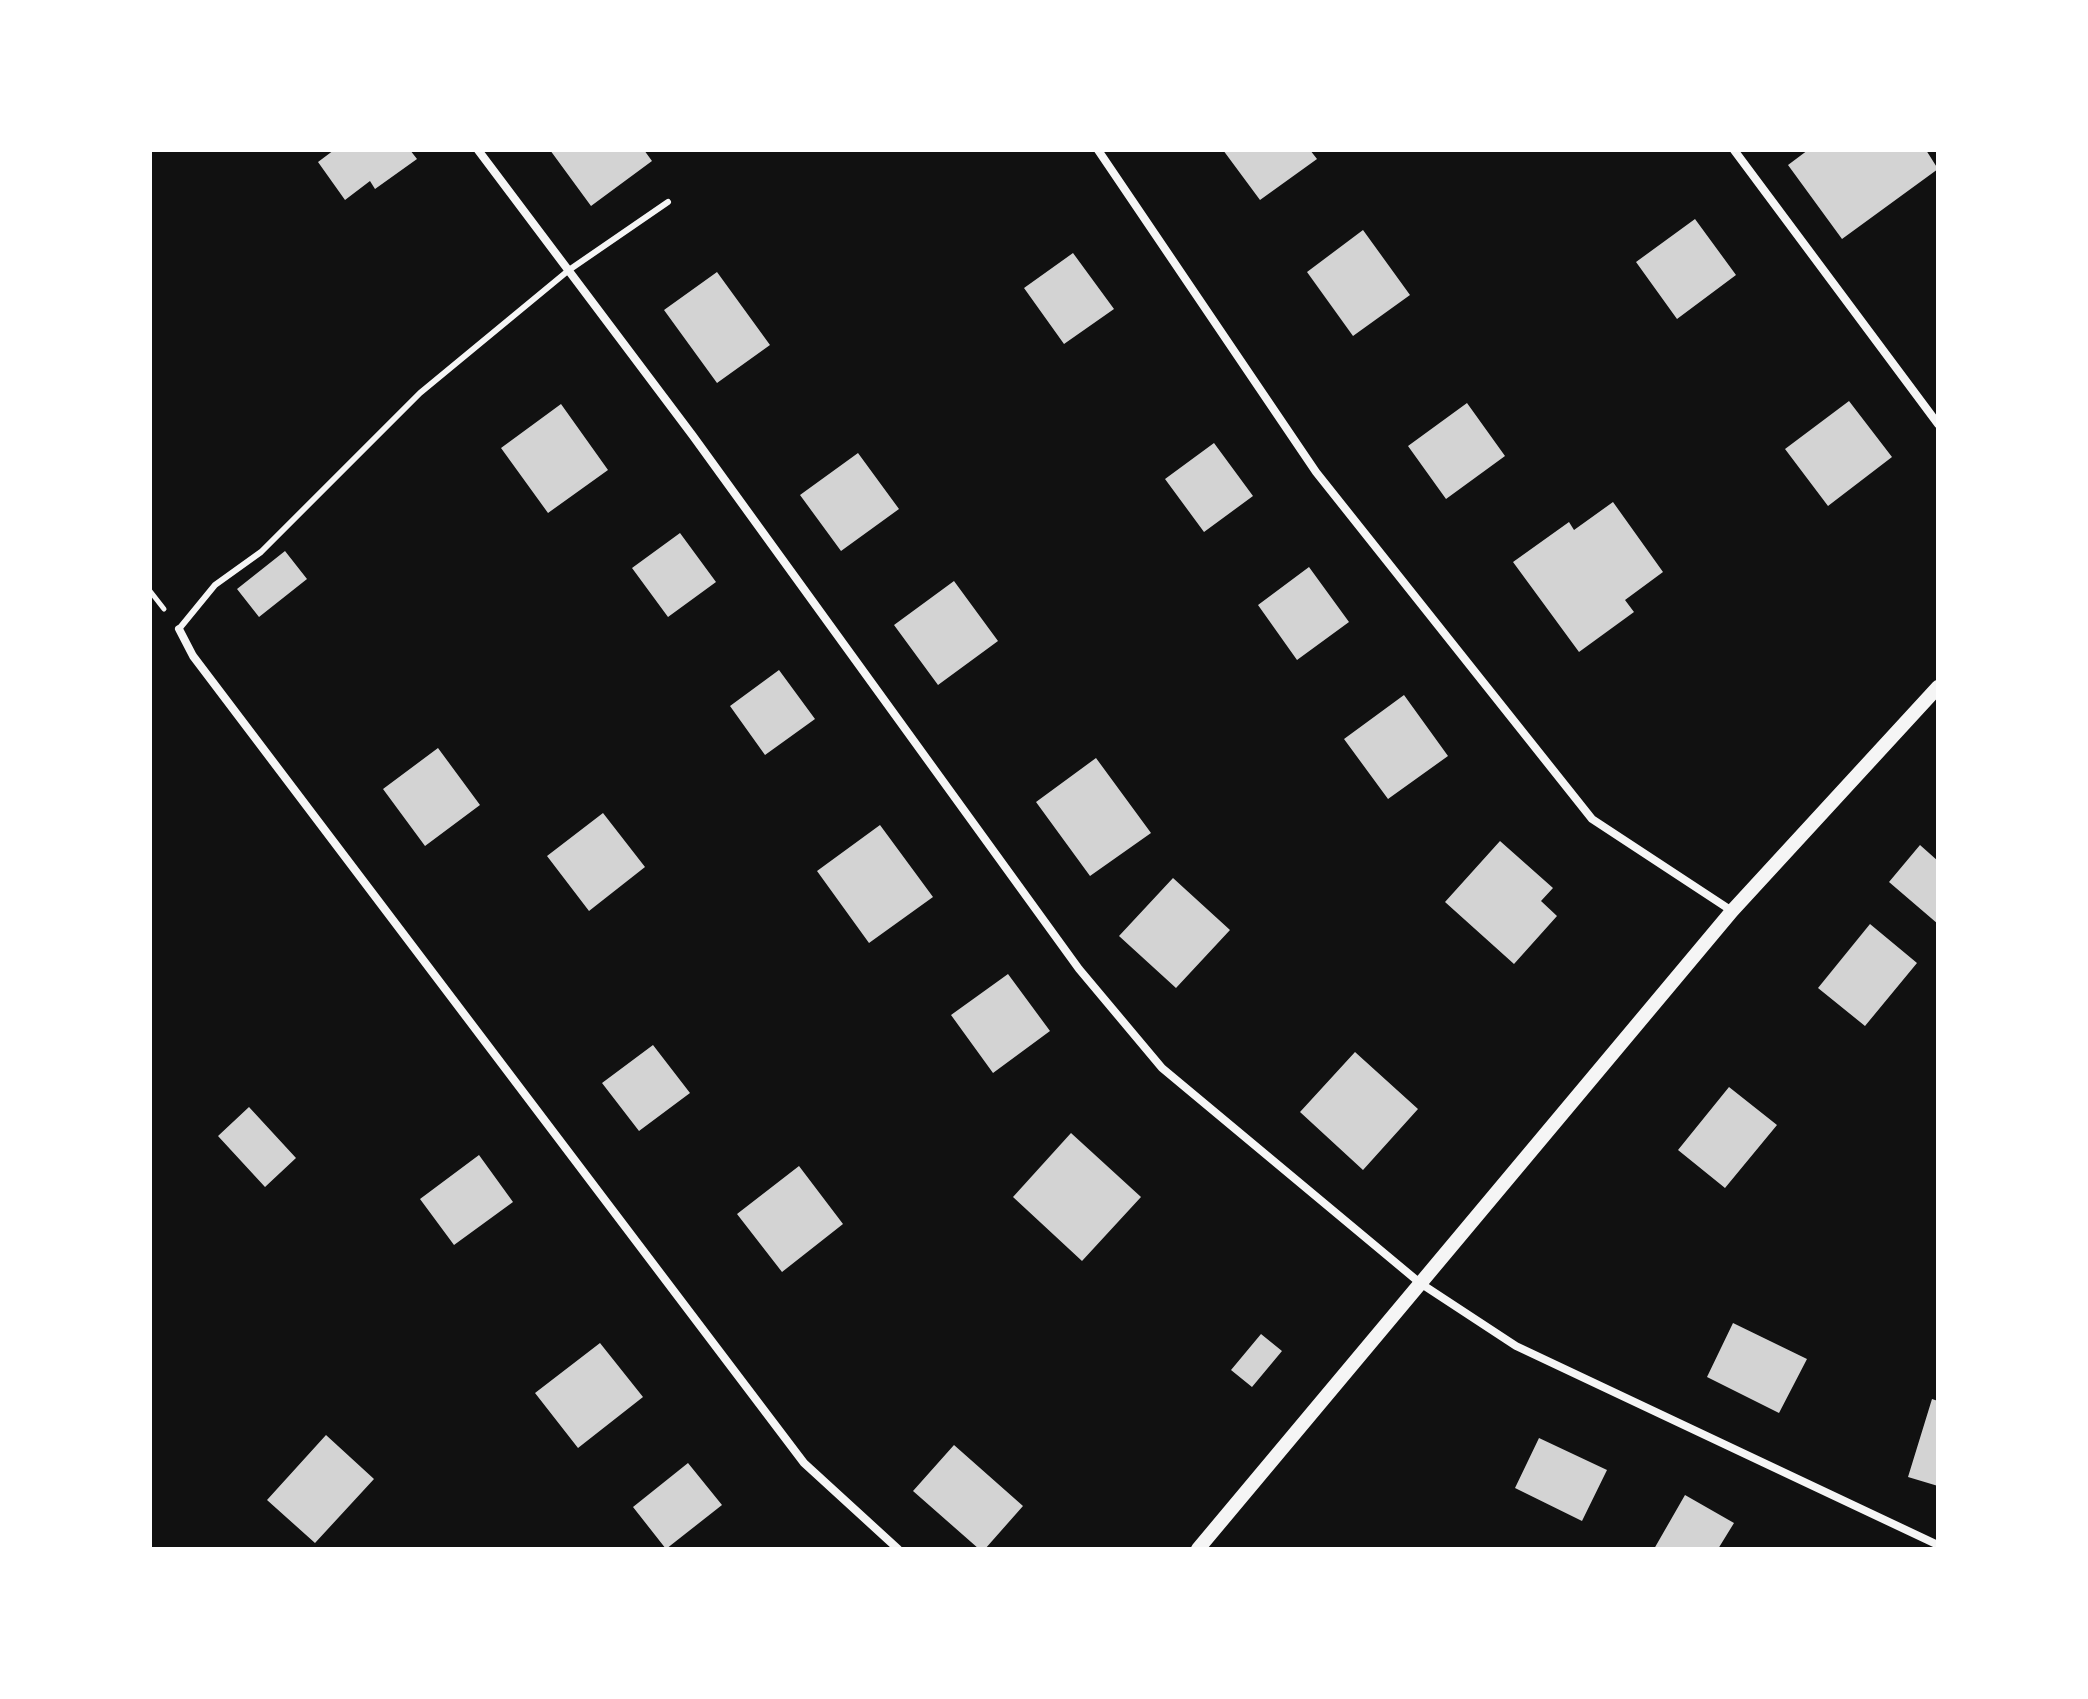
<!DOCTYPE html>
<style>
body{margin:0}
#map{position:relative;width:2088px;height:1699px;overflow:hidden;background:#111;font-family:"PT Sans Narrow",sans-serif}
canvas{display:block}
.frame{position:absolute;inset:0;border:152px solid #fff;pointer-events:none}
</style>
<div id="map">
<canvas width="2088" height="1699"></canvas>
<div class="frame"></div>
</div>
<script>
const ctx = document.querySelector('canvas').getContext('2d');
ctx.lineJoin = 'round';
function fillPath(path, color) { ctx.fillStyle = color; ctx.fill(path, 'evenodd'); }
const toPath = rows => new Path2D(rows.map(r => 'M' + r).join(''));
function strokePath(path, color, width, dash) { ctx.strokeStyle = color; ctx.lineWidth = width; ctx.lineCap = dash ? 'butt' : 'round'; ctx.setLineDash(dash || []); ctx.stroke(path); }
fillPath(toPath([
 [334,150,410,150,417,159,375,189,370,181,345,200,318,162],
 [550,150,644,150,652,161,591,206],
 [1223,150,1310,150,1317,159,1260,200],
 [1808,150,1926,150,1938,169,1842,239,1788,165],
 [1695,219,1736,275,1677,319,1636,262],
 [1363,230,1410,295,1353,336,1307,272],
 [1073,253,1114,309,1064,344,1024,288],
 [717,272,770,345,717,383,664,310],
 [1849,401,1892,457,1828,506,1785,449],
 [1467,403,1505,456,1446,499,1408,446],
 [561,404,608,470,548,513,501,448],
 [1214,443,1253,496,1204,532,1165,479],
 [858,453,899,509,841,551,800,495],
 [1613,502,1663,572,1625,600,1634,612,1579,652,1513,562,1569,522,1574,530],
 [680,533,716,582,668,617,632,568],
 [285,551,307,579,259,617,237,589],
 [1309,567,1349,622,1297,660,1258,605],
 [954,581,998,641,938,685,894,625],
 [779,670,815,719,765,755,730,706],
 [1404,695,1448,756,1388,799,1344,739],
 [438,748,480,805,425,846,383,789],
 [1096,758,1151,833,1090,876,1036,802],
 [603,813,645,867,589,911,547,856],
 [880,825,933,897,869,943,817,871],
 [1500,841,1553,888,1541,901,1557,916,1514,964,1445,902],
 [1920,845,1938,861,1938,924,1889,882],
 [1173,878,1230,930,1176,988,1119,936],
 [1870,924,1917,963,1865,1026,1818,988],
 [1008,974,1050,1031,993,1073,951,1015],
 [653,1045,690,1093,639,1131,602,1083],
 [1355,1052,1418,1109,1363,1170,1300,1112],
 [1729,1087,1777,1125,1725,1188,1678,1150],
 [249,1107,296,1158,265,1187,218,1136],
 [1071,1133,1141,1197,1082,1261,1013,1197],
 [479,1155,513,1202,454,1245,420,1199],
 [799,1166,843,1224,782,1272,737,1214],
 [1733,1323,1807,1359,1779,1413,1707,1377],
 [1261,1334,1282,1351,1252,1387,1231,1370],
 [600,1343,643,1397,578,1448,535,1393],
 [1932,1399,1938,1401,1938,1486,1908,1477],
 [326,1435,374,1479,315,1543,267,1500],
 [1539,1438,1607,1470,1582,1521,1515,1488],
 [954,1445,1023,1506,985,1549,979,1549,913,1491],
 [688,1463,722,1505,666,1549,633,1507],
 [1685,1495,1734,1523,1718,1549,1654,1549]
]), '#d3d3d3');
strokePath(toPath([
 [150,591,164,609]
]), '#f5f5f5', 5);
strokePath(toPath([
 [179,629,215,585,261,552,420,393,569,270,668,202]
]), '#f5f5f5', 6);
strokePath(toPath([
 [478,150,693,436,1079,969,1162,1068,1420,1283,1516,1346,1938,1545],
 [1098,150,1316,472,1592,819,1732,911],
 [1734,150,1938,424],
 [179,629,193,656,804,1463,898,1549]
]), '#f5f5f5', 8);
strokePath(toPath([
 [1198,1549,1732,911,1938,687]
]), '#f5f5f5', 14);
</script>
